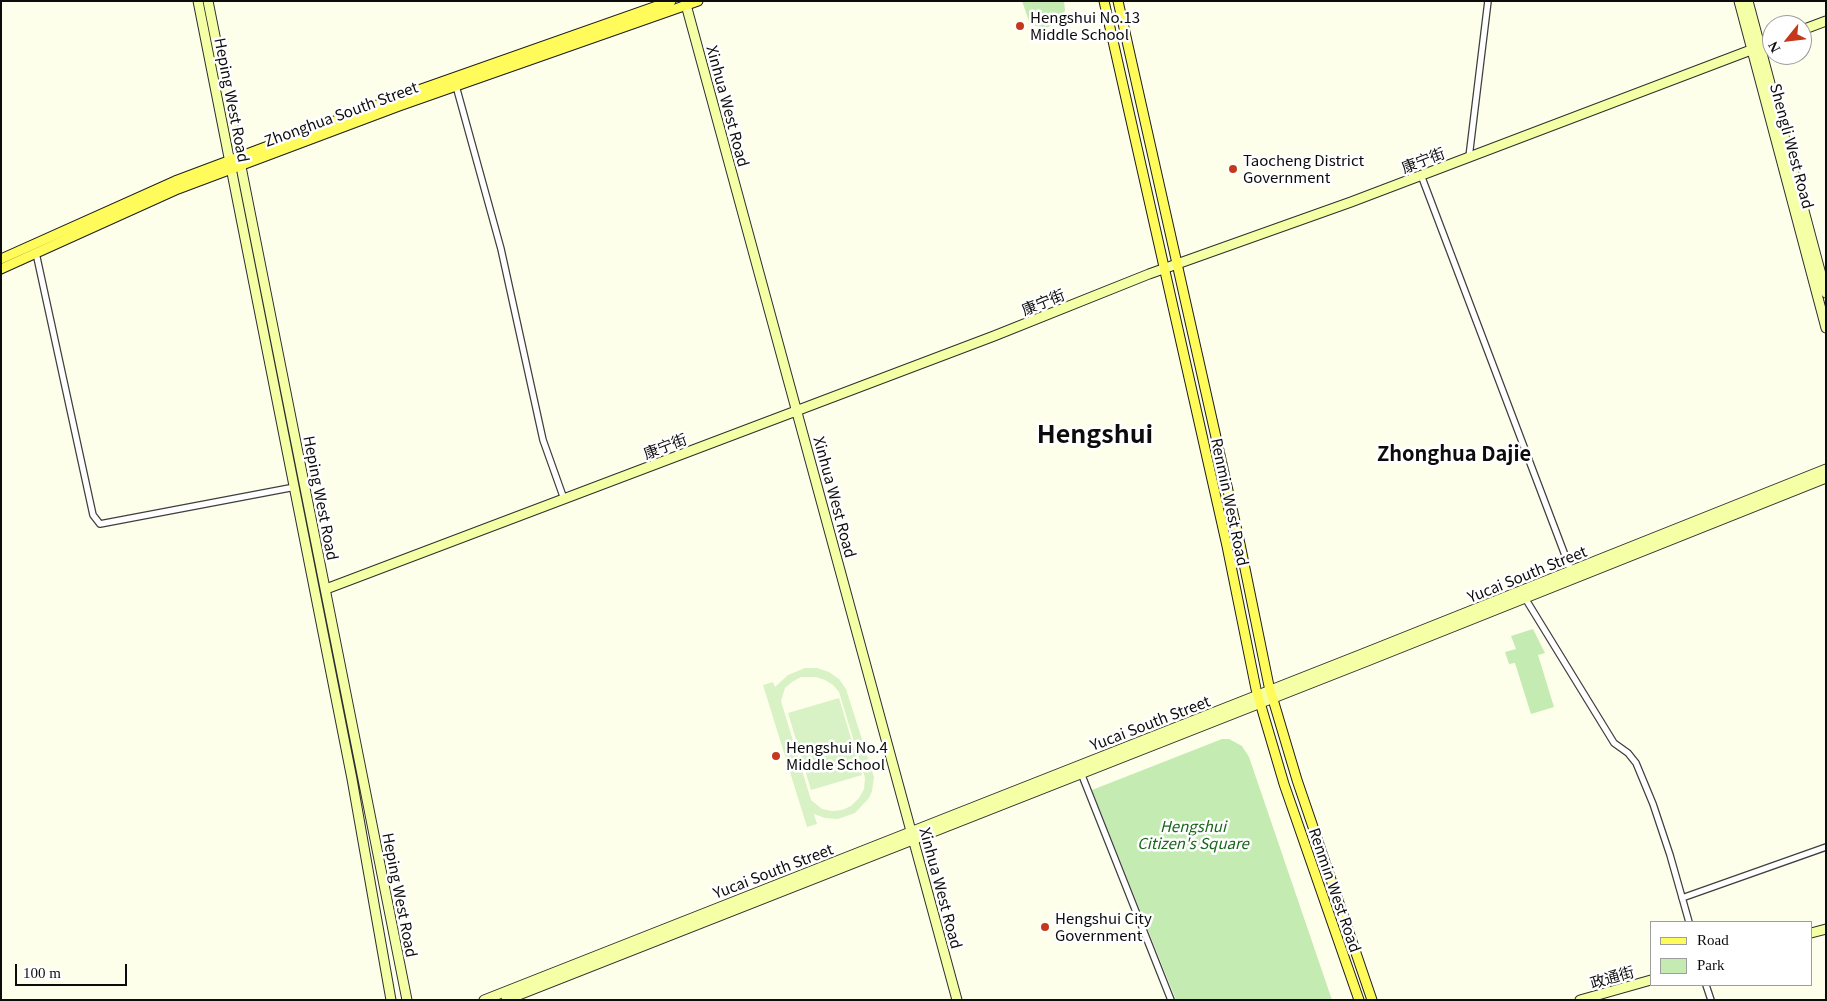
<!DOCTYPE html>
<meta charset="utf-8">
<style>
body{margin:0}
#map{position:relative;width:1827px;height:1001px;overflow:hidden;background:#feffeb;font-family:Georgia,serif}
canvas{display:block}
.frame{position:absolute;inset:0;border:2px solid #0c0c0c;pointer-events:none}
.legend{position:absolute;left:1650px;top:921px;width:162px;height:65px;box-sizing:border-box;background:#fff;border:1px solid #9e9e9e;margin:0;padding:6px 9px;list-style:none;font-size:15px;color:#0c0c0c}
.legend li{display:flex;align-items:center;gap:10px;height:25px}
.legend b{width:25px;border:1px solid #9e9e9e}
.north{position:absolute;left:1762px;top:15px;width:50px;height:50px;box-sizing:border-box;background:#fff;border:1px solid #9e9e9e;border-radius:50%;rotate:241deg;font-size:14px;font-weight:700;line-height:20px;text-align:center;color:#0c0c0c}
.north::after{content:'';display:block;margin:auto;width:18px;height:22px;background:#c4391c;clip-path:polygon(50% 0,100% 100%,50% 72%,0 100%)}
.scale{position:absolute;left:15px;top:964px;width:112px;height:22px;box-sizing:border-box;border:2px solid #0c0c0c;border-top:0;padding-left:6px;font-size:15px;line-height:18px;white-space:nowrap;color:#0c0c0c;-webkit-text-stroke:4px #fff;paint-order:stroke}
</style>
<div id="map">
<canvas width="1827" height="1001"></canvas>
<div class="frame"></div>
<ul class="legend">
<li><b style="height:6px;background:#fffb5b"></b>Road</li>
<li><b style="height:14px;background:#c3ebb2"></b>Park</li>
</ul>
<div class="north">N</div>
<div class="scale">100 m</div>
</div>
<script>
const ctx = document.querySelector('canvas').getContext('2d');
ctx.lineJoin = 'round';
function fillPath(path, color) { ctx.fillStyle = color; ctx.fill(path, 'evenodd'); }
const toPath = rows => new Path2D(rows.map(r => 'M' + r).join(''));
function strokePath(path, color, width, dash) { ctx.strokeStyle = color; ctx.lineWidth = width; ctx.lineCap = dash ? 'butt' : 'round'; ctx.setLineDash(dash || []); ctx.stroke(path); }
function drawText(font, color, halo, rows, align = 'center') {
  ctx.font = font + ' Georgia,"Noto Sans SC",serif'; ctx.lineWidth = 5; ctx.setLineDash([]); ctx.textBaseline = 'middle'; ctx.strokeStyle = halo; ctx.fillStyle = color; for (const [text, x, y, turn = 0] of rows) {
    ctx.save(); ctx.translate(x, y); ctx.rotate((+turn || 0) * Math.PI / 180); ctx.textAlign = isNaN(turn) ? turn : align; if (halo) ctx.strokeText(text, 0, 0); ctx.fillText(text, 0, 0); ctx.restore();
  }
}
fillPath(toPath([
 [1022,1,1064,1,1065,10,1062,20,1046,28,1036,26,1029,21],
 [1533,629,1545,653,1538,655,1554,707,1531,714,1515,663,1509,664,1505,652,1516,649,1511,636],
 [1222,739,1229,739,1242,746,1249,757,1332,1000,1176,1000,1092,790]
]), '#c3ebb2');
fillPath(toPath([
 [805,668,817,668,829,672,839,679,846,689,874,777,872,791,869,798,855,813,838,819,825,818,814,814,817,824,807,827,763,685,773,682,775,687,788,675],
 [801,677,816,677,825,680,833,685,839,692,865,778,864,789,859,798,851,806,842,810,832,811,822,809,811,800,781,701,785,688,792,682],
 [839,698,862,775,811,790,788,713]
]), '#d8f2c5');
const street = toPath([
 [456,86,501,249,543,440,564,499],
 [1469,157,1488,1],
 [1421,175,1571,571],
 [36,253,93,515,100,524,295,487],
 [1525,598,1614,743,1628,753,1636,763,1653,804,1670,855,1689,922],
 [1081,773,1171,1000],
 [1682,898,1826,847],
 [1706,985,1711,1000]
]);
const secondary = toPath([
 [198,1,352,779,391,1000],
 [208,1,407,1000],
 [685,1,957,1000],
 [1739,1,1826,328],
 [1748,1,1826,293],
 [1802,30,1826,21],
 [326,589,994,336,1149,274,1351,202,1772,42],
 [1811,933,1826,929],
 [484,1000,1362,654,1826,469],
 [506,1000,1365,662,1826,478],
 [1580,1000,1651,980]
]);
const primary = toPath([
 [1104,1,1227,546,1256,689,1284,784,1359,1000],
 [1118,1,1240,544,1269,686,1297,780,1372,1000],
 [1,259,175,181,396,98,671,1],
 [1,269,178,189,399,106,698,1]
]);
strokePath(street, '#3f3f3f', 8);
strokePath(secondary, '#2e2e2e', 11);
strokePath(primary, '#1d1d1d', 11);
strokePath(street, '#fff', 5.5);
strokePath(secondary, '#f5ffa6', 9);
strokePath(primary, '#fffb5b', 9);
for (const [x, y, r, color] of [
 [1020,26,5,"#c4391c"],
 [1233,169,5,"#c4391c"],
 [776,756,5,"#c4391c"],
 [1045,927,5,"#c4391c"]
]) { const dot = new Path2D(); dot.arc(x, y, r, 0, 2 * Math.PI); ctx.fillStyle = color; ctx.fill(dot); strokePath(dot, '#fff', 2); }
drawText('15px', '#0c0c0c', '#fff', [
 ["Hengshui No.13",1030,17],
 ["Middle School",1030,34],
 ["Taocheng District",1243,160],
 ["Government",1243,177],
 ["Hengshui No.4",786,747],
 ["Middle School",786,764],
 ["Hengshui City",1055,918],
 ["Government",1055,935]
], 'left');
drawText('15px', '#0c0c0c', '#fff', [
 ["Heping West Road",232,100,79],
 ["Xinhua West Road",728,106,75],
 ["Zhonghua South Street",341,114,-20],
 ["Shengli West Road",1792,146,75],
 ["康宁街",1423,160,-21],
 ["康宁街",1043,302,-22],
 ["康宁街",665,446,-21],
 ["Xinhua West Road",835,497,75],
 ["Heping West Road",321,498,79],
 ["Renmin West Road",1230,502,78],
 ["Yucai South Street",1527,574,-22],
 ["Yucai South Street",1150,723,-21],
 ["Yucai South Street",773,871,-21],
 ["Xinhua West Road",941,888,75],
 ["Renmin West Road",1335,890,71],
 ["Heping West Road",400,895,79],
 ["政通街",1612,977,-16]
]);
drawText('italic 15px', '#19671a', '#fff', [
 ["Hengshui",1193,826],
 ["Citizen's Square",1193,843]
]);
drawText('bold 20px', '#0c0c0c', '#fff', [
 ["Zhonghua Dajie",1454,453]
]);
drawText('bold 25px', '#0c0c0c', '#fff', [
 ["Hengshui",1095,433]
]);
</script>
